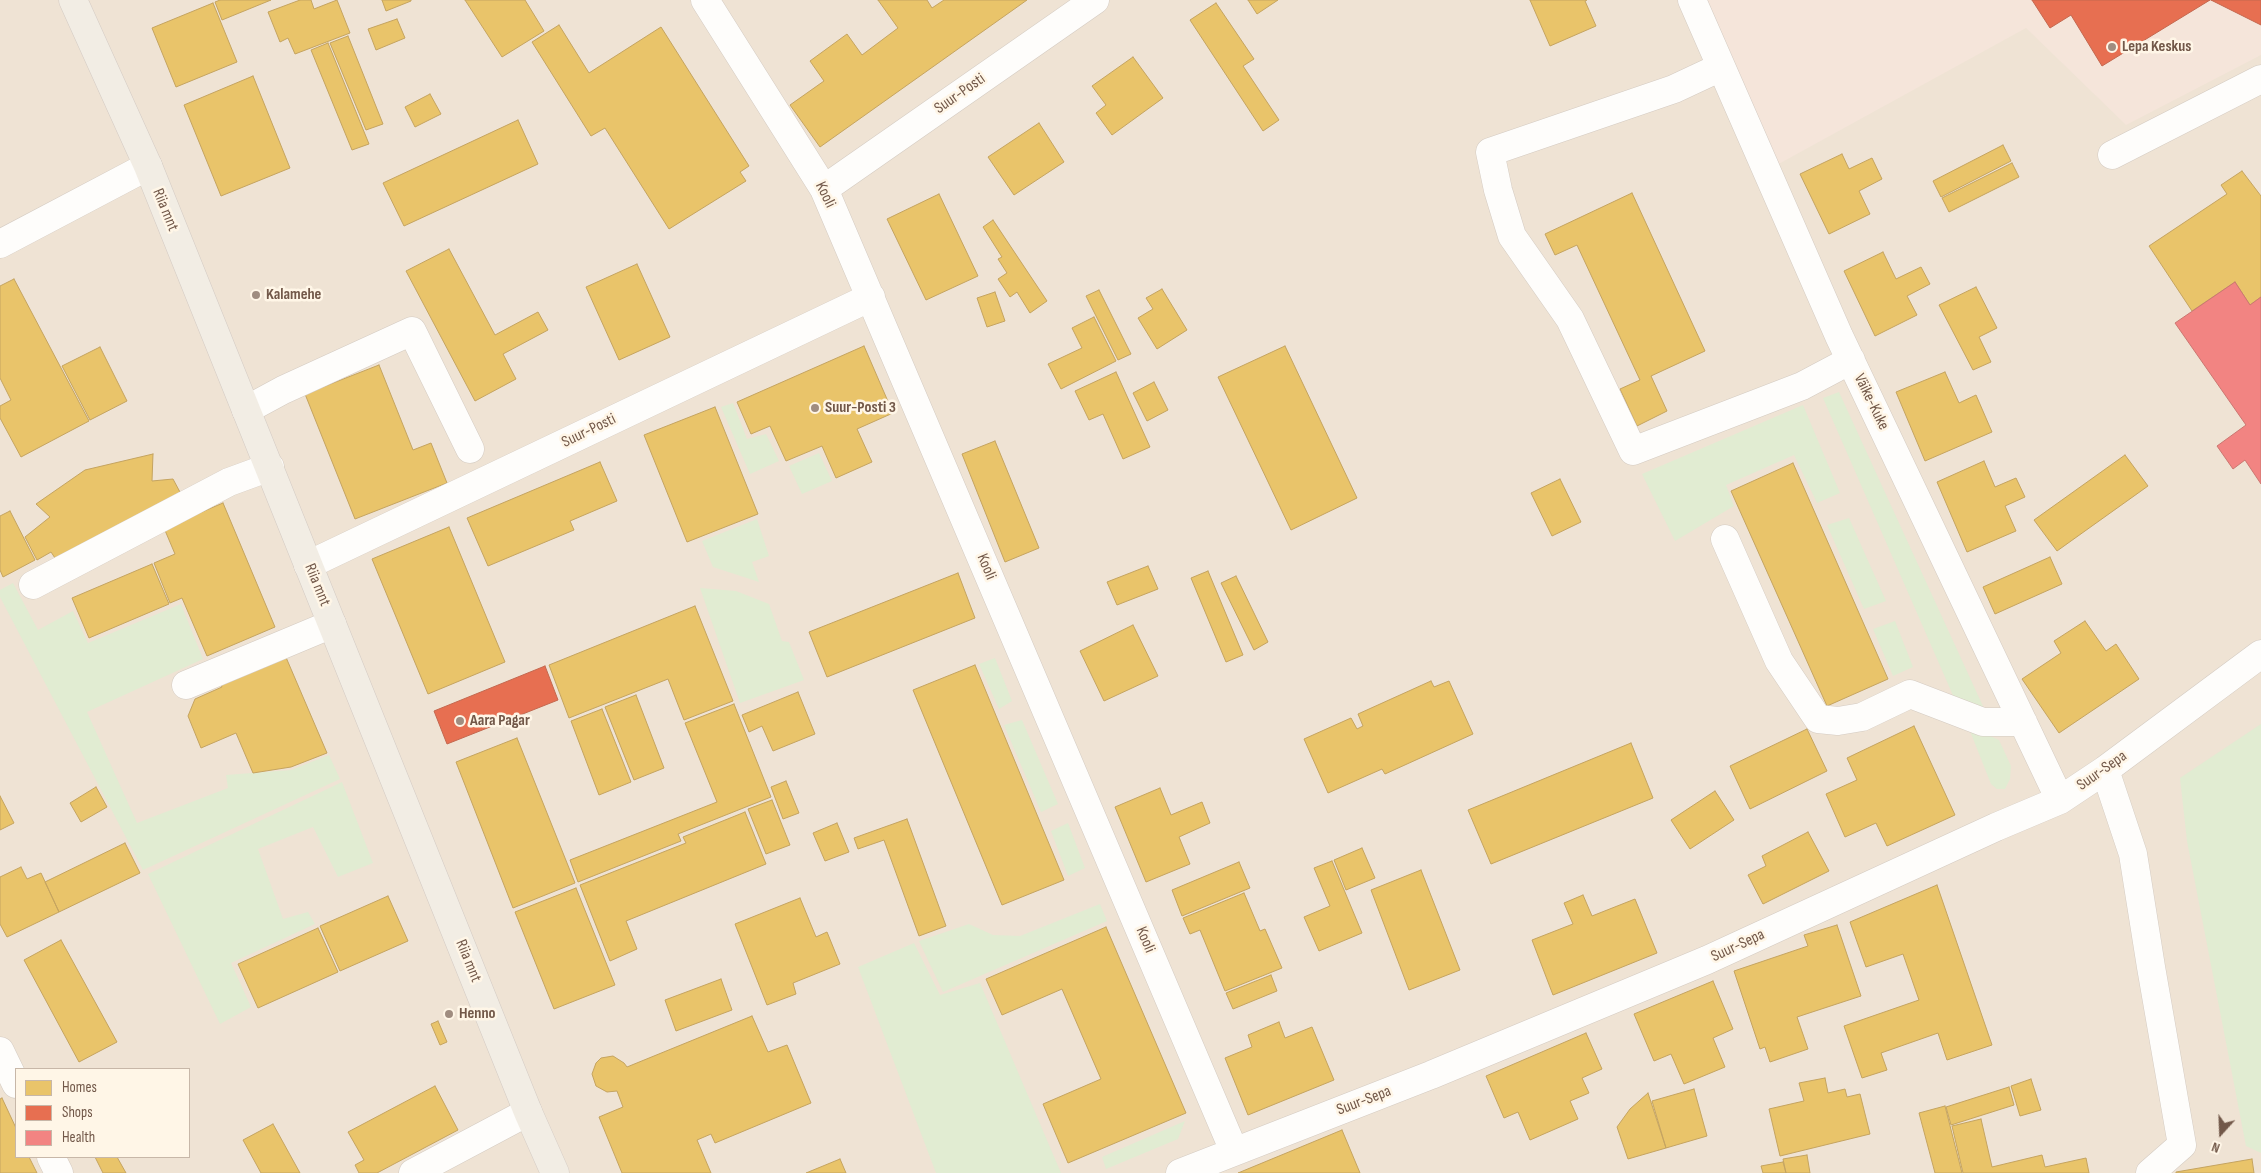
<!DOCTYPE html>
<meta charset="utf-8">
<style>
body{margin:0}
#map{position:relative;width:2261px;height:1173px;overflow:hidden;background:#f5f0e7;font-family:"Sofia Sans Condensed",sans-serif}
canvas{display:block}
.legend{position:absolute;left:15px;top:1068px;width:175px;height:90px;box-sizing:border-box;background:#fff6e7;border:1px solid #c7b7a8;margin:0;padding:6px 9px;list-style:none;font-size:15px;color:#725849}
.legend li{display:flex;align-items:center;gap:10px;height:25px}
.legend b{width:25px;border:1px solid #c7b7a8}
.north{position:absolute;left:2196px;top:1108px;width:50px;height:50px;-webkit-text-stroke:4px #fff6e7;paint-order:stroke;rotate:200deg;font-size:14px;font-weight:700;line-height:20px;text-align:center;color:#725849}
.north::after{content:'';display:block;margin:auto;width:18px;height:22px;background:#725849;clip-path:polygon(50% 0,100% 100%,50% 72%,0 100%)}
</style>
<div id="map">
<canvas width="2261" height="1173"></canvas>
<ul class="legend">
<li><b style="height:14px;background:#e9c46a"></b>Homes</li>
<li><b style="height:14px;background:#e76f51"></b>Shops</li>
<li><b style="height:14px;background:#f28482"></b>Health</li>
</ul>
<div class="north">N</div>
</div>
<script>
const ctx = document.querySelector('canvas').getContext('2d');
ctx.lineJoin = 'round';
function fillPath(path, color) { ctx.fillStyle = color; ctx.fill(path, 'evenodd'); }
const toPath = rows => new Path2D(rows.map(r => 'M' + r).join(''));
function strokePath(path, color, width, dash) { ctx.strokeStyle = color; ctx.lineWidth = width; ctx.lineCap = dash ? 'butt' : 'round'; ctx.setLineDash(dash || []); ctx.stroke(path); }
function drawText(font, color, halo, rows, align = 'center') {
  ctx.font = font + ' "Sofia Sans Condensed",sans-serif'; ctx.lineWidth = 5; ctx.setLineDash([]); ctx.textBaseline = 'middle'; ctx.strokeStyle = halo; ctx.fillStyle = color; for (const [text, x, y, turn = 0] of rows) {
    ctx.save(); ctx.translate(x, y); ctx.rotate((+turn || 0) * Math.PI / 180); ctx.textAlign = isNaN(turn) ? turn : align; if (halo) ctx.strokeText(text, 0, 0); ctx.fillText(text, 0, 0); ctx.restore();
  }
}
fillPath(toPath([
 [0,0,2261,0,2261,1173,0,1173],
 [16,1069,189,1069,189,1157,16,1157]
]), '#efe3d4');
fillPath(toPath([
 [1703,0,2261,0,2261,55,2126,125,2026,28,1775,166]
]), '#f5e5da');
fillPath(toPath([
 [1839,392,1987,715,1955,700,1823,398],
 [733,403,747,439,766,434,779,461,750,474,721,407],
 [1803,405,1840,493,1817,503,1794,455,1726,485,1734,506,1675,541,1642,474],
 [819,453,832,481,802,494,789,466],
 [1849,518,1886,601,1864,609,1827,525],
 [757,519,769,556,752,562,759,582,713,567,702,541],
 [13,583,38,630,73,611,88,643,181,604,203,659,87,712,137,823,228,788,226,775,291,770,329,755,340,779,143,870,0,597,0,590],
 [700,588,736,591,769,604,782,641,789,642,804,680,740,703],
 [1895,621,1913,667,1893,676,1873,629],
 [995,658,1012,701,999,709,979,664],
 [1022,720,1058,804,1041,812,1004,725],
 [2261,724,2261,1153,2246,1146,2187,841,2180,778],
 [1968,726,1999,740,2011,766,2010,779,2005,789,1997,789,1991,784],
 [342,782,373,863,338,877,313,827,258,849,283,919,308,912,315,924,231,963,251,1007,220,1024,148,874],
 [1068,823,1085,868,1068,876,1051,831],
 [1100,904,1107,921,943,992,919,941,969,924,993,935,1020,936],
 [914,943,940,995,980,983,1061,1173,936,1173,858,967],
 [1185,1121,1178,1139,1106,1169,1102,1157]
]), '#e1ecd2');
const homes = toPath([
 [220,0,271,0,222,20,215,2,220,0],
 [300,0,311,0,314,9,337,0,350,33,295,54,288,38,280,42,268,12,300,0],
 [382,0,411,0,411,1,386,11,382,0],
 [465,0,525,0,544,31,502,57,465,0],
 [878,0,927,0,932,8,944,0,1027,0,820,147,790,105,824,81,810,61,847,34,862,55,898,28,878,0],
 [1248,0,1278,0,1257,14,1248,0],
 [1530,0,1587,0,1585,1,1596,26,1550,46,1530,0],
 [213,3,237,62,176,87,152,28,213,3],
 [1216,3,1254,59,1243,66,1279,120,1263,131,1190,20,1216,3],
 [397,19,405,38,376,50,368,29,397,19],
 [559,25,589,73,661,27,749,166,740,172,746,181,669,229,605,128,591,136,532,42,559,25],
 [348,36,383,124,366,130,330,43,348,36],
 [328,43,369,144,352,150,311,50,328,43],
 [1133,57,1163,98,1112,135,1096,113,1106,105,1092,86,1133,57],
 [253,76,290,168,221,196,184,105,253,76],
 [430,94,441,114,415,127,405,107,430,94],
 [518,120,538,164,404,226,383,183,518,120],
 [1039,123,1064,162,1014,195,988,157,1039,123],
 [2003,145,2011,161,1941,197,1933,181,2003,145],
 [1842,154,1849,169,1872,158,1882,179,1859,191,1870,214,1829,234,1800,174,1842,154],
 [2012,163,2019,177,1949,212,1942,198,2012,163],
 [2242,171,2261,196,2261,297,2250,305,2235,282,2192,311,2149,246,2227,194,2221,185,2242,171],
 [1632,193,1705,351,1651,376,1667,411,1637,426,1620,389,1640,380,1577,245,1555,255,1545,234,1632,193],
 [939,194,978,276,926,300,887,219,939,194],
 [993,220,1047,301,1030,313,1017,292,1010,297,998,279,1007,273,998,259,1002,257,983,227,993,220],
 [449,249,495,335,538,312,548,330,503,354,516,379,475,401,406,271,449,249],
 [1883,252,1896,279,1921,267,1930,284,1907,296,1917,315,1875,336,1844,271,1883,252],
 [637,264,670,337,619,360,586,287,637,264],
 [14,279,89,421,21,457,0,418,0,406,11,400,0,378,0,286,14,279],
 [1976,287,1997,328,1979,337,1991,362,1973,370,1939,305,1976,287],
 [1162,289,1187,330,1157,349,1138,318,1153,309,1146,298,1162,289],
 [1099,290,1131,354,1118,360,1086,296,1099,290],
 [995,292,1005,321,987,327,977,298,995,292],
 [1094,317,1116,361,1061,389,1048,364,1082,348,1072,328,1094,317],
 [864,346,893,413,857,429,872,462,836,478,822,446,786,461,770,426,751,434,737,402,864,346],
 [1285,346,1357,498,1291,530,1218,377,1285,346],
 [100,347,127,401,90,420,62,366,100,347],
 [379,365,413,450,431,443,447,483,355,519,305,394,379,365],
 [1116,372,1150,447,1123,459,1103,414,1089,420,1075,391,1116,372],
 [1945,372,1959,403,1976,395,1992,432,1925,461,1896,392,1945,372],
 [1154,382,1168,410,1147,421,1133,393,1154,382],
 [715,407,758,514,687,542,644,435,715,407],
 [995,441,1039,548,1005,562,962,454,995,441],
 [153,454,152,481,173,479,181,494,55,558,51,552,37,560,25,537,50,517,36,504,85,470,153,454],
 [2125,455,2148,486,2057,551,2034,520,2125,455],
 [1984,461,1995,487,2016,478,2025,497,2005,506,2016,531,1967,552,1937,482,1984,461],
 [600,462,617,501,570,521,574,530,488,566,467,518,600,462],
 [1793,463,1888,679,1827,706,1731,491,1793,463],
 [1560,479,1581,522,1552,536,1531,493,1560,479],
 [223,503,275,627,207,656,182,598,170,603,154,563,175,554,164,528,223,503],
 [10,511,35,560,3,577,0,570,0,516,10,511],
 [449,527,505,662,428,694,372,559,449,527],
 [2050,557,2062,584,1995,614,1983,587,2050,557],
 [152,564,169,604,89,638,72,598,152,564],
 [1148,566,1158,589,1117,605,1107,582,1148,566],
 [1208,571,1243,655,1226,662,1191,578,1208,571],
 [958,573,975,618,827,677,809,632,958,573],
 [1236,576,1268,642,1254,650,1221,583,1236,576],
 [695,606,733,701,684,720,668,679,569,718,549,665,695,606],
 [2085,621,2106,651,2116,644,2139,679,2059,733,2022,679,2061,653,2054,641,2085,621],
 [1133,625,1158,676,1104,701,1080,651,1133,625],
 [276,634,327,753,291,767,253,773,236,733,201,748,188,716,195,699,222,687,211,662,276,634],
 [975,665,1064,880,1002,905,913,690,975,665],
 [1431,681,1434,687,1449,681,1473,734,1385,774,1382,769,1328,793,1304,739,1351,718,1357,729,1363,726,1358,714,1431,681],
 [798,692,815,734,773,751,762,726,749,732,742,715,798,692],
 [636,695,664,768,634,780,605,707,636,695],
 [734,704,771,797,678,834,681,841,578,882,570,860,717,802,685,723,734,704],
 [602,709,631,782,599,795,571,721,602,709],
 [1914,726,1955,815,1887,846,1876,823,1845,837,1826,794,1857,780,1847,758,1914,726],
 [1807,729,1827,771,1750,809,1730,766,1807,729],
 [517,738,575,883,513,908,456,762,517,738],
 [1631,743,1653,798,1491,864,1468,810,1631,743],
 [786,781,799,813,783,819,771,787,786,781],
 [96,787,107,807,81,822,70,803,96,787],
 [1160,788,1171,815,1202,802,1210,823,1179,837,1190,864,1146,882,1115,807,1160,788],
 [1715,791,1734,820,1690,849,1671,820,1715,791],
 [0,796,14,823,0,830,0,796],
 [772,800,790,845,766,854,748,809,772,800],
 [745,812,766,864,626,921,637,949,610,961,580,885,686,843,683,837,745,812],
 [907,819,946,926,919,936,884,840,858,849,854,838,907,819],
 [837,823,849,852,825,861,813,833,837,823],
 [1808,832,1829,871,1763,904,1748,875,1766,866,1762,856,1808,832],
 [125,843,140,873,59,912,45,882,125,843],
 [1362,848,1375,878,1346,890,1334,860,1362,848],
 [1332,861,1362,933,1319,951,1304,917,1330,906,1314,868,1332,861],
 [1239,862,1250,888,1182,916,1172,890,1239,862],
 [21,867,27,879,41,873,59,912,7,937,0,924,0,877,21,867],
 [1421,870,1460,970,1409,990,1371,890,1421,870],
 [1937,885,1992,1045,1947,1060,1938,1033,1881,1053,1887,1070,1862,1078,1844,1026,1919,1000,1903,954,1866,967,1850,922,1937,885],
 [576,888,615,985,554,1009,515,912,576,888],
 [1244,893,1260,931,1265,929,1282,968,1225,991,1200,930,1190,934,1183,918,1244,893],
 [1583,895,1592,916,1635,899,1657,953,1553,995,1532,940,1573,924,1564,903,1583,895],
 [388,896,408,941,340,971,320,926,388,896],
 [800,898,816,937,827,932,840,964,793,983,796,994,767,1005,735,924,800,898],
 [1837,925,1861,996,1797,1017,1808,1049,1770,1062,1765,1047,1760,1049,1734,971,1808,946,1804,935,1837,925],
 [1106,927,1186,1113,1068,1163,1043,1104,1101,1079,1062,989,1002,1015,986,979,1106,927],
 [318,928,338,972,258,1008,238,964,318,928],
 [61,940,117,1042,79,1062,24,960,61,940],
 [1271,975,1277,991,1233,1009,1226,993,1271,975],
 [721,979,732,1010,676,1031,665,1000,721,979],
 [1713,981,1733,1029,1713,1038,1725,1067,1684,1084,1671,1054,1654,1061,1634,1014,1713,981],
 [752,1016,768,1052,787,1045,811,1103,715,1143,711,1134,697,1140,711,1173,622,1173,599,1117,623,1107,617,1091,607,1092,596,1086,592,1074,596,1063,601,1058,613,1056,624,1063,627,1067,752,1016],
 [438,1021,447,1042,440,1045,431,1024,438,1021],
 [1279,1022,1285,1038,1312,1027,1334,1080,1248,1115,1225,1058,1252,1047,1248,1035,1279,1022],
 [1586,1033,1602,1069,1582,1078,1589,1093,1570,1101,1578,1119,1530,1140,1518,1112,1504,1118,1486,1076,1586,1033],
 [1825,1078,1828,1093,1845,1089,1847,1097,1860,1094,1870,1134,1780,1156,1769,1109,1804,1101,1799,1083,1825,1078],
 [2031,1079,2041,1110,2020,1116,2011,1086,2031,1079],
 [435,1086,458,1130,377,1173,359,1173,355,1165,364,1160,348,1132,435,1086],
 [2009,1087,2014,1105,1951,1125,1946,1107,2009,1087],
 [1694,1089,1707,1136,1666,1148,1652,1101,1694,1089],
 [1648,1093,1666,1148,1628,1159,1617,1127,1630,1109,1648,1093],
 [2,1098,16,1128,16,1157,29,1157,37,1173,0,1173,0,1099,2,1098],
 [1945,1106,1962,1173,1935,1173,1919,1113,1945,1106],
 [1981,1119,1992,1167,2042,1155,2045,1167,2086,1158,2089,1173,1963,1173,1952,1126,1981,1119],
 [273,1124,300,1173,261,1173,243,1140,273,1124],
 [1342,1130,1360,1173,1238,1173,1342,1130],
 [1807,1155,1810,1173,1786,1173,1783,1159,1807,1155],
 [95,1157,117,1157,126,1173,103,1173,95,1157],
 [840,1159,846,1173,806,1173,840,1159],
 [2252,1159,2254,1173,2176,1173,2176,1172,2252,1159],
 [1783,1162,1786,1173,1763,1173,1761,1166,1783,1162]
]);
fillPath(homes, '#e9c46a');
strokePath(homes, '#c5a460', 1);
const shops = toPath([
 [2032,0,2210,0,2102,66,2071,15,2050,28,2032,0],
 [2211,0,2261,0,2261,25,2211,0],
 [545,666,558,700,447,744,434,711,545,666]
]);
fillPath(shops, '#e76f51');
strokePath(shops, '#c4684f', 1);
const health = toPath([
 [2235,282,2250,305,2261,297,2261,484,2245,460,2233,469,2217,446,2246,425,2175,323,2235,282]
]);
fillPath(health, '#f28482');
strokePath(health, '#cc7771', 1);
const minor = toPath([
 [705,0,824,189,1234,1151],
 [1692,0,1839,336,2060,800],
 [1721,67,1674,89,1490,152,1498,190,1512,236,1570,319,1633,451,1802,386,1851,360],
 [2112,155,2261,79],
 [824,189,1095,0],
 [0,244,148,166],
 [246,410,283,390,412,331,470,449],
 [1725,539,1779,661,1818,719,1838,721,1862,717,1910,694,1983,722,2023,722],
 [308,565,871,297],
 [33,585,229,482,270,467],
 [186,685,332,624],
 [2105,770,2133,854,2151,967,2182,1145,2150,1173],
 [0,1051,16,1084],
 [51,1157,59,1173],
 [413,1173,528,1112],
 [1180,1173,1431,1075,1707,960,1996,827,2060,800,2105,770,2261,654]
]);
const major = toPath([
 [73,0,148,166,528,1112,555,1173]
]);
strokePath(minor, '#d4cbc2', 29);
strokePath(major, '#d4cbc4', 29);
strokePath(minor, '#fefdfb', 28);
strokePath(major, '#f2ede4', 28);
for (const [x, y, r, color] of [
 [2112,47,5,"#a08d80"],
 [256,295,5,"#a08d80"],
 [815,408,5,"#a08d80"],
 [460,721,5,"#a08d80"],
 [449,1014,5,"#a08d80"]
]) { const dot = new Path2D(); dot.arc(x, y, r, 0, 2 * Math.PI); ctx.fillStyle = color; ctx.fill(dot); strokePath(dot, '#fff6e7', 2); }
drawText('bold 16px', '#725849', '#fff6e7', [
 ["Lepa Keskus",2122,47],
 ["Kalamehe",266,295],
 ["Suur-Posti 3",825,408],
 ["Aara Pagar",470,721],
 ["Henno",459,1014]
], 'left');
drawText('16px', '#725849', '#fff6e7', [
 ["Suur-Posti",960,94,-35],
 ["Kooli",825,195,64],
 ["Riia mnt",165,210,68],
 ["Väike-Kuke",1871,402,64],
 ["Suur-Posti",589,431,-26],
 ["Kooli",986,567,67],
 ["Riia mnt",317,585,68],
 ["Suur-Sepa",2102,771,-35],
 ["Kooli",1145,940,67],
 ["Suur-Sepa",1738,946,-25],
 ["Riia mnt",468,961,68],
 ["Suur-Sepa",1364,1101,-21]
]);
</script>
